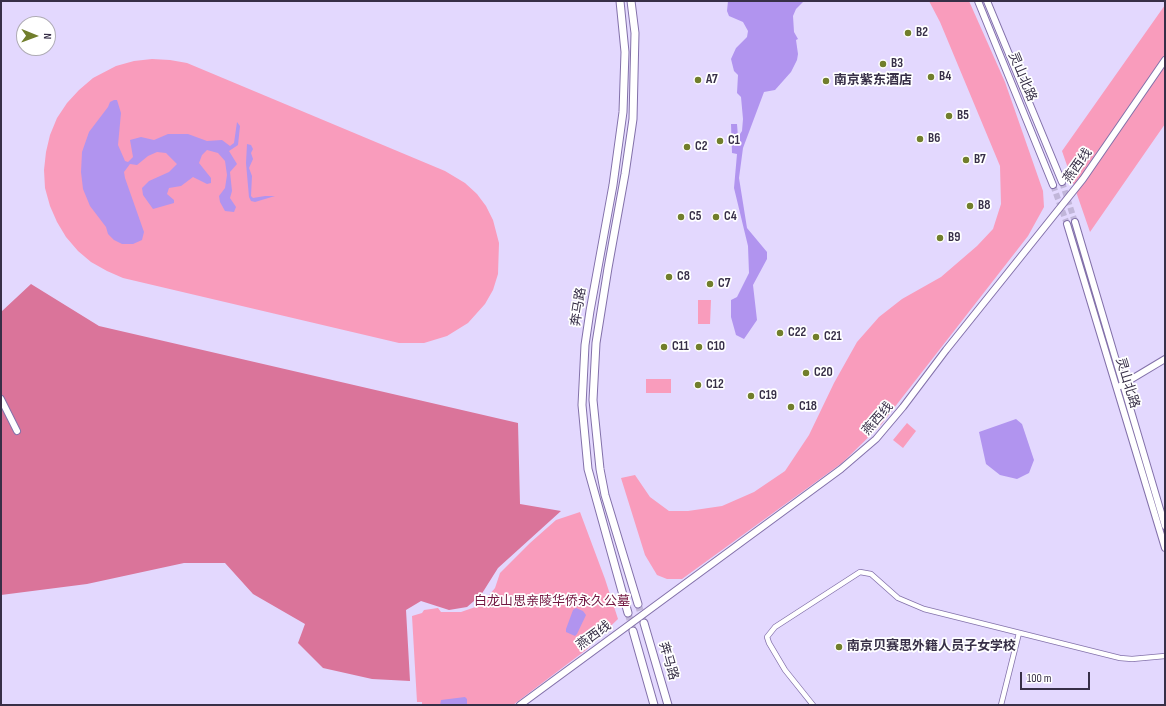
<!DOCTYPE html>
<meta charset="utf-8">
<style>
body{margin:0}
#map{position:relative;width:1166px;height:706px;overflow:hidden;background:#e3d8fe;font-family:"Sofia Sans Condensed",sans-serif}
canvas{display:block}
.frame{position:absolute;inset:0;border:2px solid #372f47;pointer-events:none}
.north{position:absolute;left:16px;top:16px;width:40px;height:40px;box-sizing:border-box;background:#fff;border:1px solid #afacb5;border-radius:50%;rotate:91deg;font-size:11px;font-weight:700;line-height:16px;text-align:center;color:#372f47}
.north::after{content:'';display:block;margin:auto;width:14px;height:18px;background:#717e2c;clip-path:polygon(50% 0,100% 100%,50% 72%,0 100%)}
.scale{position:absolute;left:1020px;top:672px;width:70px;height:18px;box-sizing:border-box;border:2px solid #372f47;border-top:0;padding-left:5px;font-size:12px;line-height:14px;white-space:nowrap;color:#372f47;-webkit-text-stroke:3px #fff;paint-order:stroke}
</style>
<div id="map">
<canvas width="1166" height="706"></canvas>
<div class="frame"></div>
<div class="north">N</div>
<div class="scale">100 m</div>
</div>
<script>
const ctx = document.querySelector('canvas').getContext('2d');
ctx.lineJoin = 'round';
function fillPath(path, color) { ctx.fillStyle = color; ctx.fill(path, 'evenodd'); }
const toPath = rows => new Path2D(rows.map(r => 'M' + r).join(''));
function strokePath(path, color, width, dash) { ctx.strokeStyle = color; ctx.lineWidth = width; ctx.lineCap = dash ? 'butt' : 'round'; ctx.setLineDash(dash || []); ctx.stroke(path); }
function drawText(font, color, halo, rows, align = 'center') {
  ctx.font = font + ' "Sofia Sans Condensed","Noto Sans SC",sans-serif'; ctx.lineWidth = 3.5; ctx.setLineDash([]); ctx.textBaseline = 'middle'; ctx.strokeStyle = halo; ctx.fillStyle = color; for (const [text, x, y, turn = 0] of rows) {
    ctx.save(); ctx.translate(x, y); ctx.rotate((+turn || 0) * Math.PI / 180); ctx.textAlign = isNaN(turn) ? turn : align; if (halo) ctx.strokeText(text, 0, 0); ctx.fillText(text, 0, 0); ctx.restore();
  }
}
fillPath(toPath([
 [929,1,969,1,1005,82,1043,191,1044,207,1028,236,880,426,842,463,682,579,667,579,657,575,645,555,621,478,635,475,650,497,669,511,688,511,722,506,754,492,785,471,809,435,834,383,857,342,879,317,902,299,941,277,977,246,993,229,1001,204,1000,166,940,22],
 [1165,5,1165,124,1090,232,1062,151],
 [152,59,170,60,187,63,445,171,465,183,477,194,486,206,493,220,499,243,498,274,493,290,485,304,468,323,447,336,424,343,399,343,123,278,107,271,91,262,78,251,66,237,57,222,50,206,45,188,44,170,46,152,50,135,57,118,67,103,79,90,93,78,116,66,134,61],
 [698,300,711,300,710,324,698,324],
 [646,379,671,379,671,393,646,393],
 [907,423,916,431,903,448,893,440],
 [580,512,605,579,618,619,586,650,513,705,422,705,422,702,417,702,412,616,422,613,424,610,438,608,441,612,461,612,481,605,495,588,500,573,530,543,556,520]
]), '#f99cbc');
fillPath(toPath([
 [31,284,99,326,518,423,520,504,561,511,498,568,481,595,467,607,449,610,421,601,406,610,410,681,372,679,323,668,298,643,305,624,253,594,225,563,184,563,87,584,1,595,1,312]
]), '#da749a');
fillPath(toPath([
 [728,1,804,1,796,9,793,16,794,32,798,39,796,40,798,54,797,60,791,72,775,90,764,92,743,148,739,178,747,228,767,252,767,259,753,285,757,320,744,339,736,335,731,317,731,300,737,297,749,273,748,246,734,188,737,154,732,153,731,124,737,124,738,137,742,131,743,119,741,97,737,93,738,75,734,71,731,59,736,48,747,37,748,31,743,22,729,16,727,11],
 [114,100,117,100,121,113,118,145,125,161,128,162,133,157,130,140,141,137,154,140,168,134,188,134,207,141,222,140,230,146,234,143,237,122,240,126,238,145,229,151,237,164,230,172,232,191,230,198,236,207,234,212,225,211,220,202,219,196,225,188,227,175,225,161,218,153,207,150,202,155,199,163,211,178,211,183,207,184,193,177,181,186,169,188,167,194,174,200,174,203,153,209,143,195,142,188,149,181,169,172,177,164,166,153,157,152,148,156,137,165,130,164,124,172,125,178,144,232,142,240,133,244,122,244,114,240,108,234,106,227,90,206,83,189,81,172,82,152,89,132,108,107,110,102],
 [247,144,251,145,253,149,251,153,253,159,249,168,252,176,251,196,253,198,265,196,275,196,255,202,251,201,249,197,246,163],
 [1016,419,1022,424,1034,460,1029,473,1017,479,1000,475,986,464,979,432],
 [576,608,583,611,586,615,577,634,575,636,566,632,566,629,573,610],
 [465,697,467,699,467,705,440,705,441,700]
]), '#b194ef');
strokePath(toPath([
 [1062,182,1075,222],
 [1053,185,1067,224]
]), '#c1b6d9', 6, [6, 3]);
strokePath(toPath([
 [638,604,644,623],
 [628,613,633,630]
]), '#c1b6d9', 7, [7, 3.5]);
const street = toPath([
 [813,705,785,670,769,643,767,637,775,627,860,572,871,574,898,598,924,609,1120,658,1132,659,1165,656],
 [1001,705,1019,633]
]);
const secondary = toPath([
 [978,1,1053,185],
 [987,1,1062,182],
 [1075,222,1165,526],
 [1067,224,1165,548],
 [1120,386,1165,359],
 [1,399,17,431],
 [520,705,841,469,876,439,903,407,946,350,1083,179,1165,60]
]);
const primary = toPath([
 [620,1,625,52,623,112,613,185,590,311,585,345,582,405,588,469,628,613],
 [631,1,635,33,633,119,625,174,608,268,596,343,593,400,600,469,605,495,638,604],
 [644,623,668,705],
 [633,631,654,705]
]);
strokePath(street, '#8371aa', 6);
strokePath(secondary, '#8371aa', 8);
strokePath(primary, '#8371aa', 9);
strokePath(street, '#fff', 4.5);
strokePath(secondary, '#fff', 6);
strokePath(primary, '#fff', 7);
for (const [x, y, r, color] of [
 [908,33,4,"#717e2c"],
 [883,64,4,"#717e2c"],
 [931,77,4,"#717e2c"],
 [698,80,4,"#717e2c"],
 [826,81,4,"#717e2c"],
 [949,116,4,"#717e2c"],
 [920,139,4,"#717e2c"],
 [720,141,4,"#717e2c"],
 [687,147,4,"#717e2c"],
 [966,160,4,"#717e2c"],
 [970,206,4,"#717e2c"],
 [681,217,4,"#717e2c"],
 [716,217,4,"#717e2c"],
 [940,238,4,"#717e2c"],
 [669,277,4,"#717e2c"],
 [710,284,4,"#717e2c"],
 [780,333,4,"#717e2c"],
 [816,337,4,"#717e2c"],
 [664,347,4,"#717e2c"],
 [699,347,4,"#717e2c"],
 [806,373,4,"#717e2c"],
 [698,385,4,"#717e2c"],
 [751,396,4,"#717e2c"],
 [791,407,4,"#717e2c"],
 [839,647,4,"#717e2c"]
]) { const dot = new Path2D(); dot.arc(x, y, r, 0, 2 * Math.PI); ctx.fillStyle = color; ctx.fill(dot); strokePath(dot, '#fff', 1.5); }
drawText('bold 13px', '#372f47', '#fff', [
 ["B2",916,33],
 ["B3",891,64],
 ["B4",939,77],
 ["A7",706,80],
 ["南京紫东酒店",834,81],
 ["B5",957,116],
 ["B6",928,139],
 ["C1",728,141],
 ["C2",695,147],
 ["B7",974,160],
 ["B8",978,206],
 ["C5",689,217],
 ["C4",724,217],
 ["B9",948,238],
 ["C8",677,277],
 ["C7",718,284],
 ["C22",788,333],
 ["C21",824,337],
 ["C11",672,347],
 ["C10",707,347],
 ["C20",814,373],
 ["C12",706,385],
 ["C19",759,396],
 ["C18",799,407],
 ["南京贝赛思外籍人员子女学校",847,647]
], 'left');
drawText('13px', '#372f47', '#fff', [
 ["灵山北路",1022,77,67],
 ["燕西线",1078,166,-55],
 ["奔马路",579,307,-81],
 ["灵山北路",1127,383,73],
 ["燕西线",878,419,-49],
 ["燕西线",594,636,-36],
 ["奔马路",668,661,74]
]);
drawText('13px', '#721741', '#fff', [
 ["白龙山思亲陵华侨永久公墓",552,602]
]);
</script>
